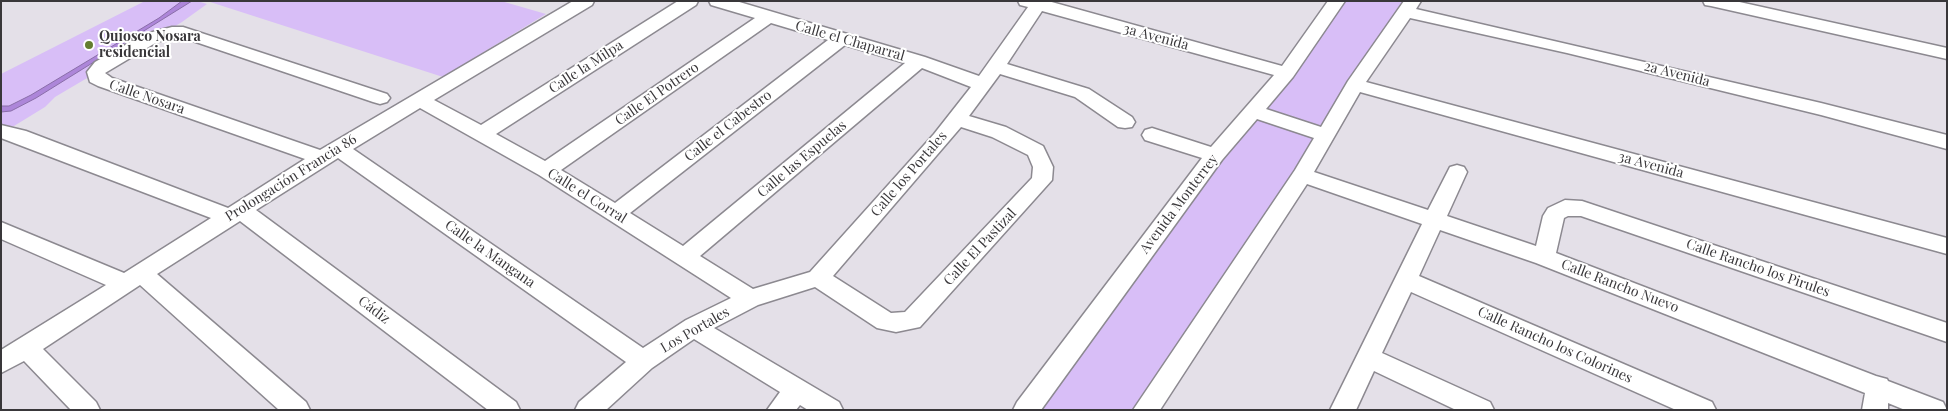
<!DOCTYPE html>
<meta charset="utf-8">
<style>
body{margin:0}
#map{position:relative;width:1948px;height:411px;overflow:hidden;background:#e4e0e8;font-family:"Playfair Display",serif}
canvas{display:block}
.frame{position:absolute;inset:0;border:2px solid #39373a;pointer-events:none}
</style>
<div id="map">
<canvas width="1948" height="411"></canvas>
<div class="frame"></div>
</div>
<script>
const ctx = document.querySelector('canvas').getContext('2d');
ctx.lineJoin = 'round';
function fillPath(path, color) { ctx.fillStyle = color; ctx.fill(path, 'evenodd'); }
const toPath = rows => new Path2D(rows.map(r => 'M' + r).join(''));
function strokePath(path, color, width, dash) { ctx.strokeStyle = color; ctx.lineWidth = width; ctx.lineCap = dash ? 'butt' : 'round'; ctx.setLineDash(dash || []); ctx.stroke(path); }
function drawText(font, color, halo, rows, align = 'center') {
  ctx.font = font + ' "Playfair Display",serif'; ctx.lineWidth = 4; ctx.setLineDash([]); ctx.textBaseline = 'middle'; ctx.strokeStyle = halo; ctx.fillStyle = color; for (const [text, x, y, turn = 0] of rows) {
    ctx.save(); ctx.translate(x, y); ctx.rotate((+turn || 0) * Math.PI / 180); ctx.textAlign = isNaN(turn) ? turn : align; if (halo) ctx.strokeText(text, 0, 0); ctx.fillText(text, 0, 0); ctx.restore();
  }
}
fillPath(toPath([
 [145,1,197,1,207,4,182,22,55,97,45,107,14,126,1,128,1,74],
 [207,1,501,1,546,14,443,77],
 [1336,1,1415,1,1145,410,1027,410]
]), '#d8bef7');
const water = toPath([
 [182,1,192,1,36,98,11,111,1,112,1,106,9,106,31,95,159,18,182,1]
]);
fillPath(water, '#ad86d9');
strokePath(water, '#8a6ea9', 1);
const minor = toPath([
 [573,1,594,1,592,5,434,100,481,125,678,1,698,1,696,5,496,134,545,161,755,18,711,5,709,1,736,1,925,57,979,76,1028,7,1020,5,1018,1,1048,1,1282,66,1328,1,1345,1,1293,77,1266,109,1321,127,1348,81,1404,1,1421,1,1416,9,1821,103,1947,135,1947,149,1821,115,1567,53,1410,18,1366,82,1947,238,1947,254,1360,92,1314,172,1428,210,1450,167,1457,165,1464,167,1467,172,1447,216,1536,246,1543,216,1548,208,1565,200,1582,201,1947,323,1947,342,1581,216,1568,216,1564,218,1556,253,1876,376,1887,379,1888,381,1943,402,1947,410,1905,410,1888,403,1888,410,1862,410,1865,393,1536,263,1440,230,1419,276,1712,402,1716,410,1676,410,1411,292,1382,353,1490,402,1494,410,1456,410,1374,371,1356,410,1330,410,1422,224,1307,184,1160,410,1133,410,1295,170,1314,138,1257,119,1222,160,1041,410,1013,410,1017,402,1202,158,1145,140,1142,135,1145,130,1152,128,1211,147,1274,75,1042,11,1007,64,1089,89,1132,117,1135,122,1132,127,1125,128,1118,127,1075,97,1000,74,969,116,1006,127,1043,146,1053,167,1052,180,920,327,896,332,877,328,815,287,758,305,714,328,839,402,843,410,808,410,800,405,796,410,767,410,780,392,694,339,652,368,606,410,575,410,579,402,626,362,338,158,256,210,516,402,520,410,488,410,240,221,157,274,306,402,310,410,279,410,140,285,43,349,96,402,100,410,71,410,24,361,1,373,1,350,106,285,1,239,1,222,124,273,211,218,1,138,1,125,26,131,228,208,305,159,98,86,90,82,87,72,95,62,145,34,172,27,183,27,387,94,390,98,387,102,380,104,373,102,181,37,173,37,157,42,105,73,112,78,320,150,573,1],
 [771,23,828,40,615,203,561,170,771,23],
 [845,45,905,63,683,246,630,213,845,45],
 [922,68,971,87,934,134,810,272,753,289,700,256,922,68],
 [420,108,539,175,731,298,686,320,643,348,353,149,420,108],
 [961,127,992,137,1028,155,1033,167,1032,178,905,312,891,313,833,276,961,127],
 [1703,1,1735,1,1947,48,1947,59,1711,6,1705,5,1703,1]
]);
strokePath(minor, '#8c8990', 3);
fillPath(minor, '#fff');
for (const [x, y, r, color] of [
 [89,45,5,"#647d30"]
]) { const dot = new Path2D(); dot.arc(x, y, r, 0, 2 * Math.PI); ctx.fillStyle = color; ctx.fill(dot); strokePath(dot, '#fff', 2); }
drawText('bold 14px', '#39373a', '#fff', [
 ["Quiosco Nosara",99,37],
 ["residencial",99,53]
], 'left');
drawText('14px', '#39373a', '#fff', [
 ["3a Avenida",1156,37,15],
 ["Calle el Chaparral",850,41,16],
 ["Calle la Milpa",586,67,-33],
 ["2a Avenida",1677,74,14],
 ["Calle El Potrero",657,94,-35],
 ["Calle Nosara",147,97,19],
 ["Calle el Cabestro",728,126,-38],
 ["Calle las Espuelas",802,159,-40],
 ["3a Avenida",1651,165,15],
 ["Calle los Portales",909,174,-49],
 ["Prolongación Francia 86",291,178,-32],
 ["Calle el Corral",587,196,32],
 ["Avenida Monterrey",1179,204,-53],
 ["Calle El Pastizal",980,247,-47],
 ["Calle la Mangana",490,254,35],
 ["Calle Rancho los Pirules",1758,268,19],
 ["Calle Rancho Nuevo",1620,286,21],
 ["Cádiz",374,310,37],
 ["Los Portales",695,330,-30],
 ["Calle Rancho los Colorines",1555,345,24]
]);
</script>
